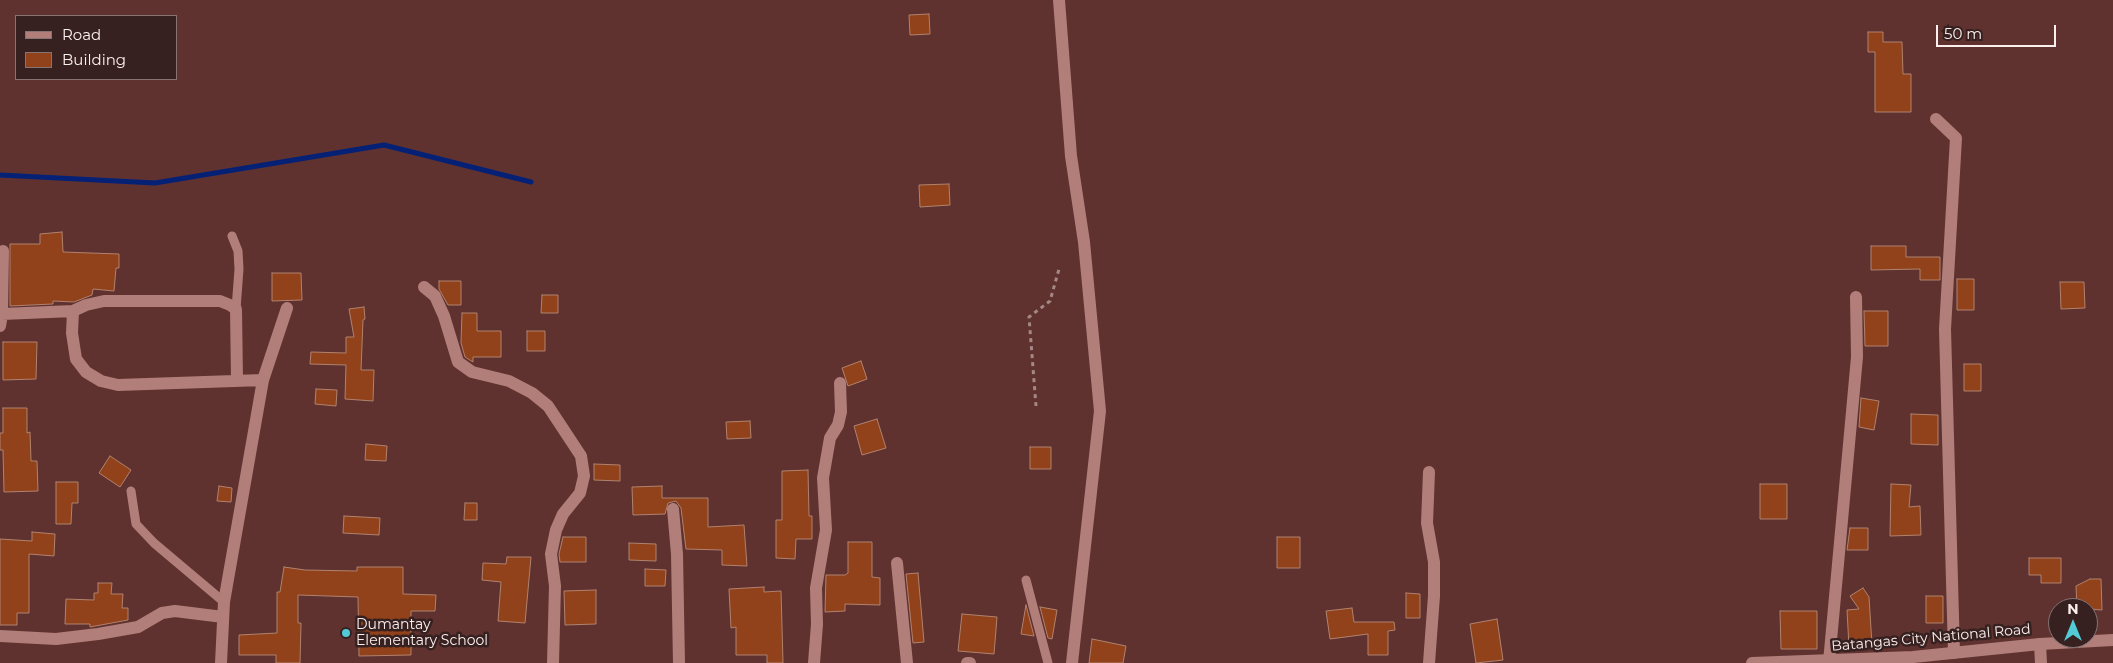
<!DOCTYPE html>
<style>
body{margin:0}
#map{position:relative;width:2113px;height:663px;overflow:hidden;background:#5f3230;font-family:Montserrat,sans-serif}
canvas{display:block}
.legend{position:absolute;left:15px;top:15px;width:162px;height:65px;box-sizing:border-box;background:#362120;border:1px solid #857473;margin:0;padding:6px 9px;list-style:none;font-size:15px;color:#fcf0ef}
.legend li{display:flex;align-items:center;gap:10px;height:25px}
.legend b{width:25px;border:1px solid #857473}
.north{position:absolute;left:2048px;top:598px;width:50px;height:50px;box-sizing:border-box;background:#362120;border:1px solid #857473;border-radius:50%;rotate:0deg;font-size:14px;font-weight:700;line-height:20px;text-align:center;color:#fcf0ef}
.north::after{content:'';display:block;margin:auto;width:18px;height:22px;background:#52cbd7;clip-path:polygon(50% 0,100% 100%,50% 72%,0 100%)}
.scale{position:absolute;left:1936px;top:25px;width:120px;height:22px;box-sizing:border-box;border:2px solid #fcf0ef;border-top:0;padding-left:6px;font-size:15px;line-height:18px;white-space:nowrap;color:#fcf0ef;-webkit-text-stroke:4px #362120;paint-order:stroke}
</style>
<div id="map">
<canvas width="2113" height="663"></canvas>
<ul class="legend">
<li><b style="height:6px;background:#b27e7a"></b>Road</li>
<li><b style="height:14px;background:#91421b"></b>Building</li>
</ul>
<div class="north">N</div>
<div class="scale">50 m</div>
</div>
<script>
const ctx = document.querySelector('canvas').getContext('2d');
ctx.lineJoin = 'round';
const toPath = rows => new Path2D(rows.map(r => 'M' + r).join(''));
function strokePath(path, color, width, dash) { ctx.strokeStyle = color; ctx.lineWidth = width; ctx.lineCap = dash ? 'butt' : 'round'; ctx.setLineDash(dash || []); ctx.stroke(path); }
function fillPath(path, color) { ctx.fillStyle = color; ctx.fill(path, 'evenodd'); }
function drawText(font, color, halo, rows, align = 'center') {
  ctx.font = font + ' Montserrat,sans-serif'; ctx.lineWidth = 5; ctx.setLineDash([]); ctx.textBaseline = 'middle'; ctx.strokeStyle = halo; ctx.fillStyle = color; for (const [text, x, y, turn = 0] of rows) {
    ctx.save(); ctx.translate(x, y); ctx.rotate((+turn || 0) * Math.PI / 180); ctx.textAlign = isNaN(turn) ? turn : align; if (halo) ctx.strokeText(text, 0, 0); ctx.fillText(text, 0, 0); ctx.restore();
  }
}
strokePath(toPath([
 [0,175,155,183,384,145,531,182]
]), '#042176', 5);
const building = toPath([
 [929,14,930,34,910,35,909,15,929,14],
 [1868,32,1883,32,1883,42,1902,42,1903,74,1911,74,1911,112,1875,112,1875,52,1868,52,1868,32],
 [949,184,950,205,920,207,919,185,949,184],
 [62,232,63,252,119,254,119,268,116,268,114,291,93,289,92,295,74,302,53,301,53,304,10,306,10,244,40,244,40,234,62,232],
 [1871,246,1906,246,1906,257,1940,257,1940,280,1920,280,1920,269,1871,270,1871,246],
 [272,273,301,273,302,300,272,301,272,273],
 [1957,279,1974,279,1974,310,1957,310,1957,279],
 [439,281,461,281,461,305,448,305,439,289,439,281],
 [2060,282,2084,282,2085,308,2061,309,2060,282],
 [542,295,558,295,558,313,541,313,542,295],
 [364,307,365,319,363,320,361,370,374,370,373,401,345,399,346,365,310,364,311,352,346,353,346,337,354,337,349,309,364,307],
 [1864,311,1888,311,1888,346,1865,346,1864,311],
 [462,313,477,313,477,331,501,331,501,357,473,357,473,362,465,357,461,343,462,313],
 [527,331,545,331,545,351,527,351,527,331],
 [3,342,37,342,36,379,3,380,3,342],
 [861,361,867,379,848,386,842,368,861,361],
 [1964,364,1981,364,1981,391,1964,391,1964,364],
 [316,389,337,390,336,406,315,404,316,389],
 [1861,398,1879,401,1874,430,1859,427,1861,398],
 [3,408,27,408,27,433,30,432,31,461,37,461,38,491,4,492,3,450,0,450,0,433,3,433,3,408],
 [1911,414,1938,415,1938,445,1911,444,1911,414],
 [877,419,886,448,862,455,854,426,877,419],
 [750,421,751,438,727,439,726,422,750,421],
 [366,444,387,446,386,461,365,460,366,444],
 [1030,447,1051,447,1051,469,1030,469,1030,447],
 [110,456,131,470,120,487,99,473,110,456],
 [594,464,620,465,620,481,594,480,594,464],
 [808,470,809,516,812,516,812,539,796,539,795,559,776,558,776,520,782,520,782,471,808,470],
 [56,482,78,482,78,503,72,503,71,524,56,524,56,482],
 [1760,484,1787,484,1787,519,1760,519,1760,484],
 [1891,484,1911,485,1909,507,1920,506,1921,535,1890,536,1891,484],
 [219,486,232,488,231,502,217,501,219,486],
 [662,486,662,498,708,498,708,527,744,525,747,566,722,565,722,550,686,549,681,508,676,501,668,503,665,514,633,515,632,487,662,486],
 [465,503,477,503,477,520,464,520,465,503],
 [344,516,380,518,379,535,343,533,344,516],
 [1850,528,1868,528,1868,550,1847,550,1850,528],
 [32,532,55,534,54,556,29,554,29,613,17,613,17,625,0,625,0,539,32,541,32,532],
 [563,537,586,537,586,562,560,562,559,554,563,537],
 [1277,537,1300,537,1300,568,1277,568,1277,537],
 [848,542,872,542,872,577,880,578,880,605,845,604,845,611,825,612,826,575,845,575,848,573,848,542],
 [629,543,656,544,656,561,629,560,629,543],
 [507,557,531,557,525,623,498,621,501,582,482,580,483,563,506,564,507,557],
 [2029,558,2061,558,2061,583,2041,583,2041,575,2029,575,2029,558],
 [284,567,305,570,357,571,357,567,403,567,403,594,436,595,435,611,411,611,411,655,359,656,358,597,298,595,298,623,301,623,300,663,276,663,276,655,239,655,239,635,277,633,277,592,280,592,284,567],
 [645,569,666,570,665,586,645,586,645,569],
 [918,573,924,642,913,643,906,574,918,573],
 [2090,579,2101,579,2102,610,2077,608,2076,586,2090,579],
 [98,583,112,583,111,594,123,594,122,608,128,608,128,620,90,627,90,624,65,624,66,599,94,600,94,593,98,593,98,583],
 [764,587,764,592,781,591,783,663,767,663,767,655,736,655,736,627,731,628,729,589,764,587],
 [1863,588,1869,597,1872,645,1849,647,1847,610,1859,609,1850,596,1863,588],
 [596,590,596,624,565,625,564,591,596,590],
 [1406,593,1420,594,1420,618,1406,618,1406,593],
 [1926,596,1943,596,1943,623,1926,623,1926,596],
 [1026,605,1034,636,1021,634,1026,605],
 [1040,607,1057,610,1052,639,1048,638,1040,607],
 [1352,608,1354,622,1394,622,1395,630,1388,631,1388,655,1368,655,1368,634,1330,639,1326,611,1352,608],
 [1780,611,1817,611,1817,649,1781,649,1780,611],
 [962,614,997,617,994,654,958,651,962,614],
 [1497,619,1503,660,1476,663,1470,624,1497,619],
 [1092,639,1126,646,1123,663,1089,663,1092,639]
]);
fillPath(building, '#91421b');
strokePath(building, '#b1826e', 1);
strokePath(toPath([
 [1036,406,1029,317,1050,301,1059,269]
]), '#a58786', 3, [4, 4]);
strokePath(toPath([
 [232,236,238,251,239,269,236,309],
 [131,491,136,524,154,543,224,602],
 [1026,580,1048,663]
]), '#b27e7a', 9);
strokePath(toPath([
 [1936,119,1956,138,1945,329,1954,653],
 [424,287,435,296,444,316,458,362,472,372,509,381,532,393,548,406,581,456,584,476,580,493,563,514,556,530,551,554,555,586,553,663],
 [73,311,86,305,104,301,220,301,230,305,236,309,237,380],
 [2,314,3,251],
 [0,326,2,314,73,311,72,333,76,359,86,372,101,381,118,385,263,380,224,602,221,663],
 [263,380,287,308],
 [673,509,677,554,679,663],
 [897,563,907,663],
 [0,636,56,639,98,634,138,627,162,613,175,611,223,617],
 [2040,644,2041,663],
 [1829,662,1857,357,1856,297],
 [814,663,817,624,816,588,826,530,823,478,830,438,838,425,841,412,840,383],
 [1429,663,1434,596,1434,562,1427,523,1429,472]
]), '#b27e7a', 12);
strokePath(toPath([
 [1059,0,1071,156,1084,242,1100,411,1072,663],
 [967,663,970,663],
 [1752,663,1913,657,2040,644,2113,640]
]), '#b27e7a', 12);
for (const [x, y, r, color] of [
 [346,633,5,"#52cbd7"]
]) { const dot = new Path2D(); dot.arc(x, y, r, 0, 2 * Math.PI); ctx.fillStyle = color; ctx.fill(dot); strokePath(dot, '#362120', 2); }
drawText('14px', '#fcf0ef', '#362120', [
 ["Dumantay",356,625],
 ["Elementary School",356,641]
], 'left');
drawText('14px', '#fcf0ef', '#362120', [
 ["Batangas City National Road",1931,638,-5]
]);
</script>
